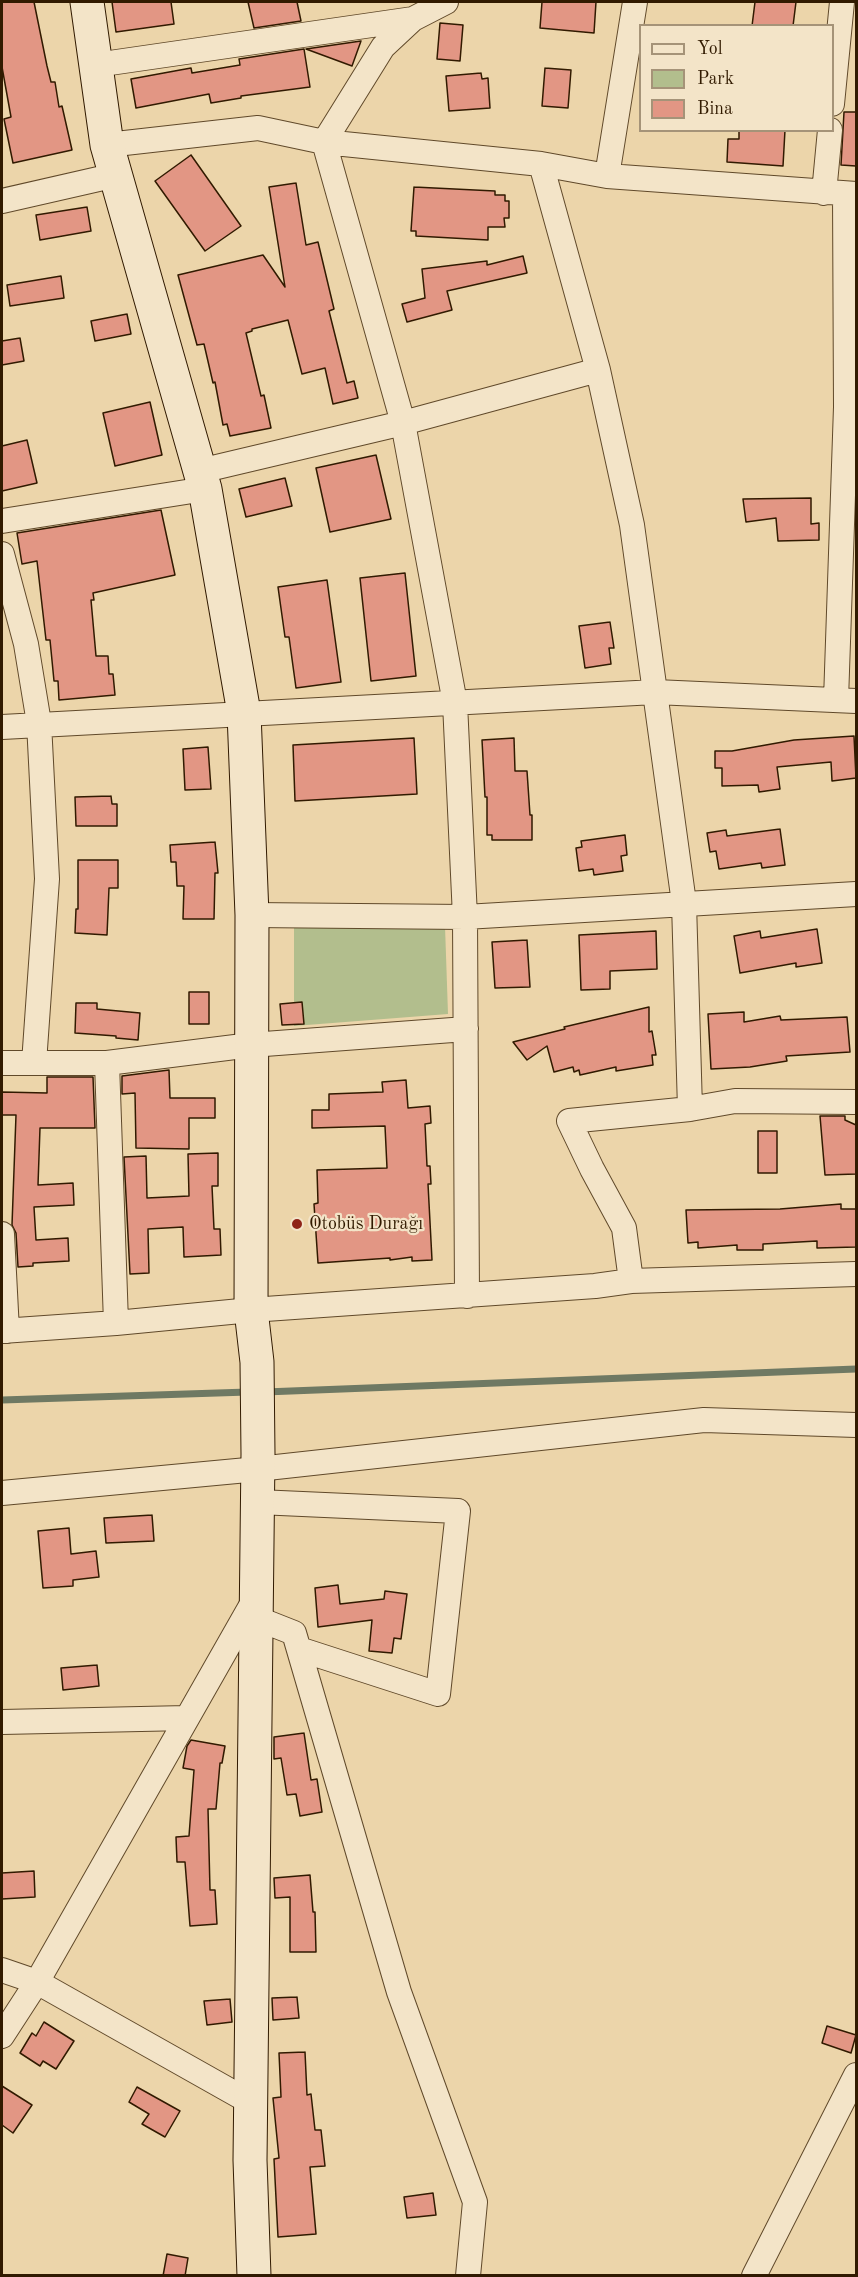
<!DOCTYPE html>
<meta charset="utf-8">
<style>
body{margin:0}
#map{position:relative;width:858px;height:2277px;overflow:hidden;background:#ecd5aa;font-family:"Old Standard TT",serif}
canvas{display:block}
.frame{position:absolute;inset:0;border:3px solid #311a00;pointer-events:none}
.legend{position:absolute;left:639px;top:24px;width:195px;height:108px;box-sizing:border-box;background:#f3e4c8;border:2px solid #a59378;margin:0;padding:8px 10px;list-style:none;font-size:18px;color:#311a00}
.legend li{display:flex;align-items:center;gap:12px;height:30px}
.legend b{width:30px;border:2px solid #a59378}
</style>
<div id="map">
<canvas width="858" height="2277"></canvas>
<div class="frame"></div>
<ul class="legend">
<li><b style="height:8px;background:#f3e4c8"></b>Yol</li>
<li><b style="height:16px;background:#b2be8d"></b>Park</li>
<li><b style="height:16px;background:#e29684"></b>Bina</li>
</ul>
</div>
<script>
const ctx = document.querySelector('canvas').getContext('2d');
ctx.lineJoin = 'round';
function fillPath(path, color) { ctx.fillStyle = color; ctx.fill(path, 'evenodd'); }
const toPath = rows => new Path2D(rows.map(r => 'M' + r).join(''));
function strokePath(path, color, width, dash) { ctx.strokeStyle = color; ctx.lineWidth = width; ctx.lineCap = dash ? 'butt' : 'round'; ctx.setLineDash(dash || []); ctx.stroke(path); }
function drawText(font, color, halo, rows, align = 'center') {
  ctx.font = font + ' "Old Standard TT",serif'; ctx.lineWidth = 4.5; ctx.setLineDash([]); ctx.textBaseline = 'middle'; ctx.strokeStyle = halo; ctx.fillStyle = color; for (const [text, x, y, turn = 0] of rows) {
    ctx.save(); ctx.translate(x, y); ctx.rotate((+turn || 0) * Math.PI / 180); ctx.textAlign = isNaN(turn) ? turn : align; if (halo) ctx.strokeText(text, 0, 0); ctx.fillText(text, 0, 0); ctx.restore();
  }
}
fillPath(toPath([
 [445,926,448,1014,294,1026,294,927]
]), '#b2be8d');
strokePath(toPath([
 [265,1392,856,1369],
 [2,1400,248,1392]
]), '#6f7963', 7);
const building = toPath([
 [2,2,34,2,47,66,51,82,55,82,59,107,62,106,72,150,13,163,4,119,11,117,2,67,2,2],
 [112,2,171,2,174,24,116,32,112,2],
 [248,2,297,2,301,21,254,28,248,2],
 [542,2,596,2,594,33,540,28,542,2],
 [755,2,796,2,793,26,752,26,755,2],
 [440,23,463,25,460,61,437,59,440,23],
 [361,41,352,66,306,49,361,41],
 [304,49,310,87,241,96,241,98,211,103,209,94,136,108,131,79,191,68,192,73,240,65,239,59,304,49],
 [545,68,571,70,568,108,542,106,545,68],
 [481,73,482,79,488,78,490,108,449,111,446,76,481,73],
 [844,112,856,112,856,166,841,165,844,112],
 [739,130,785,130,783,166,727,162,728,139,739,139,739,130],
 [191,155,241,226,205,251,155,181,191,155],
 [296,183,306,245,318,242,334,309,329,311,347,383,354,381,358,398,333,404,325,368,302,374,288,320,252,329,252,331,246,333,261,396,264,395,271,428,230,436,227,424,223,425,215,382,213,383,204,344,197,345,178,275,263,255,285,287,269,187,296,183],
 [414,187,495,191,495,195,505,195,505,201,509,201,509,218,504,218,505,227,488,227,488,240,416,236,416,231,411,231,414,187],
 [87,207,91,231,40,240,36,215,87,207],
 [523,256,527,273,447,291,452,310,407,322,402,304,425,298,422,269,487,261,487,265,523,256],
 [61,276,64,298,10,306,7,285,61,276],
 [127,314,131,334,95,341,91,321,127,314],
 [20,338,24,361,2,365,2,341,20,338],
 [150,402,162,455,115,466,103,413,150,402],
 [27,440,37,483,2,491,2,446,27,440],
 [376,455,391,519,330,532,316,468,376,455],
 [285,478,292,506,246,517,239,489,285,478],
 [811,498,811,524,819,523,819,540,778,541,776,518,746,522,743,499,811,498],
 [161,510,175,575,93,593,94,600,91,600,96,656,108,656,109,674,113,674,115,695,59,700,58,681,54,681,50,640,46,640,37,561,22,564,17,533,161,510],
 [405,573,416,676,371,681,360,578,405,573],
 [327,580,341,682,296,688,289,637,285,637,278,587,327,580],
 [610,622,614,648,609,648,611,664,585,668,579,626,610,622],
 [854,736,856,778,832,781,831,762,777,767,780,789,759,792,758,785,722,786,722,768,715,768,715,751,732,751,794,740,854,736],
 [414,738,417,794,295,801,293,745,414,738],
 [514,738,515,771,527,771,530,815,532,815,532,840,492,840,492,835,487,835,487,797,485,797,482,740,514,738],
 [208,747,211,789,185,790,183,749,208,747],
 [111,796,112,804,117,804,117,826,76,826,75,797,111,796],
 [780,829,785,865,762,868,761,863,719,869,716,851,710,852,707,833,726,830,727,836,780,829],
 [625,835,627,855,621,856,623,871,594,875,593,869,579,871,576,848,582,847,581,841,625,835],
 [215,842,218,873,215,873,214,919,183,919,184,886,177,886,176,862,171,862,170,845,215,842],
 [78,860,118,860,118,888,109,888,107,935,75,933,76,909,78,909,78,860],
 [817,929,822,963,796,967,796,963,740,973,734,936,760,931,761,938,817,929],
 [656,931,657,969,610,971,610,989,581,990,579,935,656,931],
 [527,940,530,987,495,988,492,942,527,940],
 [189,992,209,992,209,1024,189,1024,189,992],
 [302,1002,304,1024,282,1025,280,1004,302,1002],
 [76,1003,97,1003,97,1009,140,1013,138,1040,116,1038,116,1036,75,1033,76,1003],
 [649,1007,649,1032,652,1031,656,1055,652,1055,653,1065,616,1071,616,1067,580,1075,579,1070,574,1072,573,1067,554,1072,547,1046,527,1060,513,1042,565,1029,564,1027,649,1007],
 [744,1012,744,1022,780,1016,781,1020,847,1017,850,1052,786,1056,787,1061,750,1067,711,1069,708,1014,744,1012],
 [169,1070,170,1098,215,1098,215,1118,189,1118,189,1149,136,1148,135,1093,122,1094,122,1076,169,1070],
 [47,1077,93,1077,95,1128,40,1128,38,1185,73,1183,74,1205,34,1207,36,1240,68,1238,69,1261,33,1263,33,1266,18,1267,16,1233,12,1225,16,1115,2,1115,2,1092,47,1093,47,1077],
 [406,1080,408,1108,430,1106,431,1123,425,1124,427,1166,430,1166,431,1184,428,1184,432,1260,412,1261,412,1257,390,1260,390,1258,318,1263,314,1204,318,1203,317,1170,387,1168,385,1126,312,1128,312,1110,329,1110,329,1094,383,1092,382,1082,406,1080],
 [820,1116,845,1116,845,1120,856,1125,856,1174,825,1175,820,1116],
 [758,1131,777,1131,777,1173,758,1173,758,1131],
 [218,1153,218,1186,212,1186,214,1229,220,1229,221,1255,184,1257,183,1227,148,1229,149,1273,130,1274,124,1157,146,1156,147,1198,189,1196,188,1154,218,1153],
 [841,1204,841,1209,856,1209,856,1247,817,1248,817,1241,763,1244,763,1250,737,1250,737,1245,698,1248,698,1242,688,1243,686,1210,780,1209,841,1204],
 [152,1515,154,1541,106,1543,104,1518,152,1515],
 [69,1528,71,1554,96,1551,99,1577,73,1580,73,1586,43,1588,38,1531,69,1528],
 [338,1585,340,1604,384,1599,385,1591,407,1594,401,1639,394,1638,392,1653,369,1651,372,1620,318,1627,315,1588,338,1585],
 [97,1665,99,1686,63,1690,61,1668,97,1665],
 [304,1733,311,1780,317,1779,322,1812,300,1816,296,1794,287,1795,281,1758,274,1759,274,1737,304,1733],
 [191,1740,225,1746,222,1763,220,1763,216,1809,208,1809,210,1890,215,1890,217,1924,190,1926,185,1862,177,1862,176,1837,189,1836,194,1770,183,1768,187,1746,191,1740],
 [34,1871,35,1897,2,1899,2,1873,34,1871],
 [310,1875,313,1912,315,1912,316,1952,290,1952,290,1897,275,1898,274,1878,310,1875],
 [297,1997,299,2018,273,2020,272,1998,297,1997],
 [230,1999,232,2022,207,2025,204,2001,230,1999],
 [44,2022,74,2041,56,2069,43,2061,40,2066,20,2053,32,2033,36,2036,44,2022],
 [827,2026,856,2035,851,2053,822,2043,827,2026],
 [305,2052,307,2095,311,2094,315,2130,321,2130,325,2166,310,2167,316,2234,278,2237,274,2159,279,2158,273,2098,281,2097,279,2053,305,2052],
 [2,2086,32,2105,13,2133,2,2125,2,2086],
 [137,2087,180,2111,165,2137,142,2124,149,2114,129,2102,137,2087],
 [433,2193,436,2215,407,2218,404,2197,433,2193],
 [167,2254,188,2258,185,2276,163,2276,167,2254]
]);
fillPath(building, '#e29684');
strokePath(building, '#311a00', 1.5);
const street = toPath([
 [446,2,413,19,383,47,324,142,403,423,455,703,465,917,467,1296],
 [96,65,413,19],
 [832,104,842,2],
 [107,145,258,128,324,142,541,164,607,176,856,194],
 [541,164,598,370,632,525,684,903,690,1109],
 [607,176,635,2],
 [824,193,830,130],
 [2,201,116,175],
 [200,471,403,423,598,370],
 [2,521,205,489],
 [2,554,26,644,39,723,47,879,34,1063],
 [836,700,846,407,845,194],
 [2,727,655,692,856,701],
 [252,915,465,917,856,894],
 [2,1063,107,1063,251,1045,466,1029],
 [107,1063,116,1323],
 [2,1234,7,1331],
 [631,1281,624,1228,592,1169,569,1121,690,1109,735,1101,856,1102],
 [2,1331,116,1323,251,1310,595,1286,631,1281,856,1274],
 [2,1493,258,1469,704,1420,856,1425],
 [258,1502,458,1511,438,1694,299,1649],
 [256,1618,294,1633,399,1992,475,2202,468,2276],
 [2,1722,187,1718],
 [2,1970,37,1982,250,2102],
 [2,2036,37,1982,256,1597],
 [754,2276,856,2075]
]);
const secondary = toPath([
 [87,2,107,145,205,489,244,713,252,915,251,1310,257,1362,258,1454,250,2160,254,2276]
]);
strokePath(street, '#60492a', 26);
strokePath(secondary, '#311a00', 35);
strokePath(street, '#f3e4c8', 24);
strokePath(secondary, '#f3e4c8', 33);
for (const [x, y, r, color] of [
 [297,1224,6,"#8f2418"]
]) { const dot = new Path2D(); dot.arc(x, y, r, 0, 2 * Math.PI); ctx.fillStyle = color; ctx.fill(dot); strokePath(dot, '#f3e4c8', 2); }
drawText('18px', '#311a00', '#f3e4c8', [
 ["Otobüs Durağı",309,1224]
], 'left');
</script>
